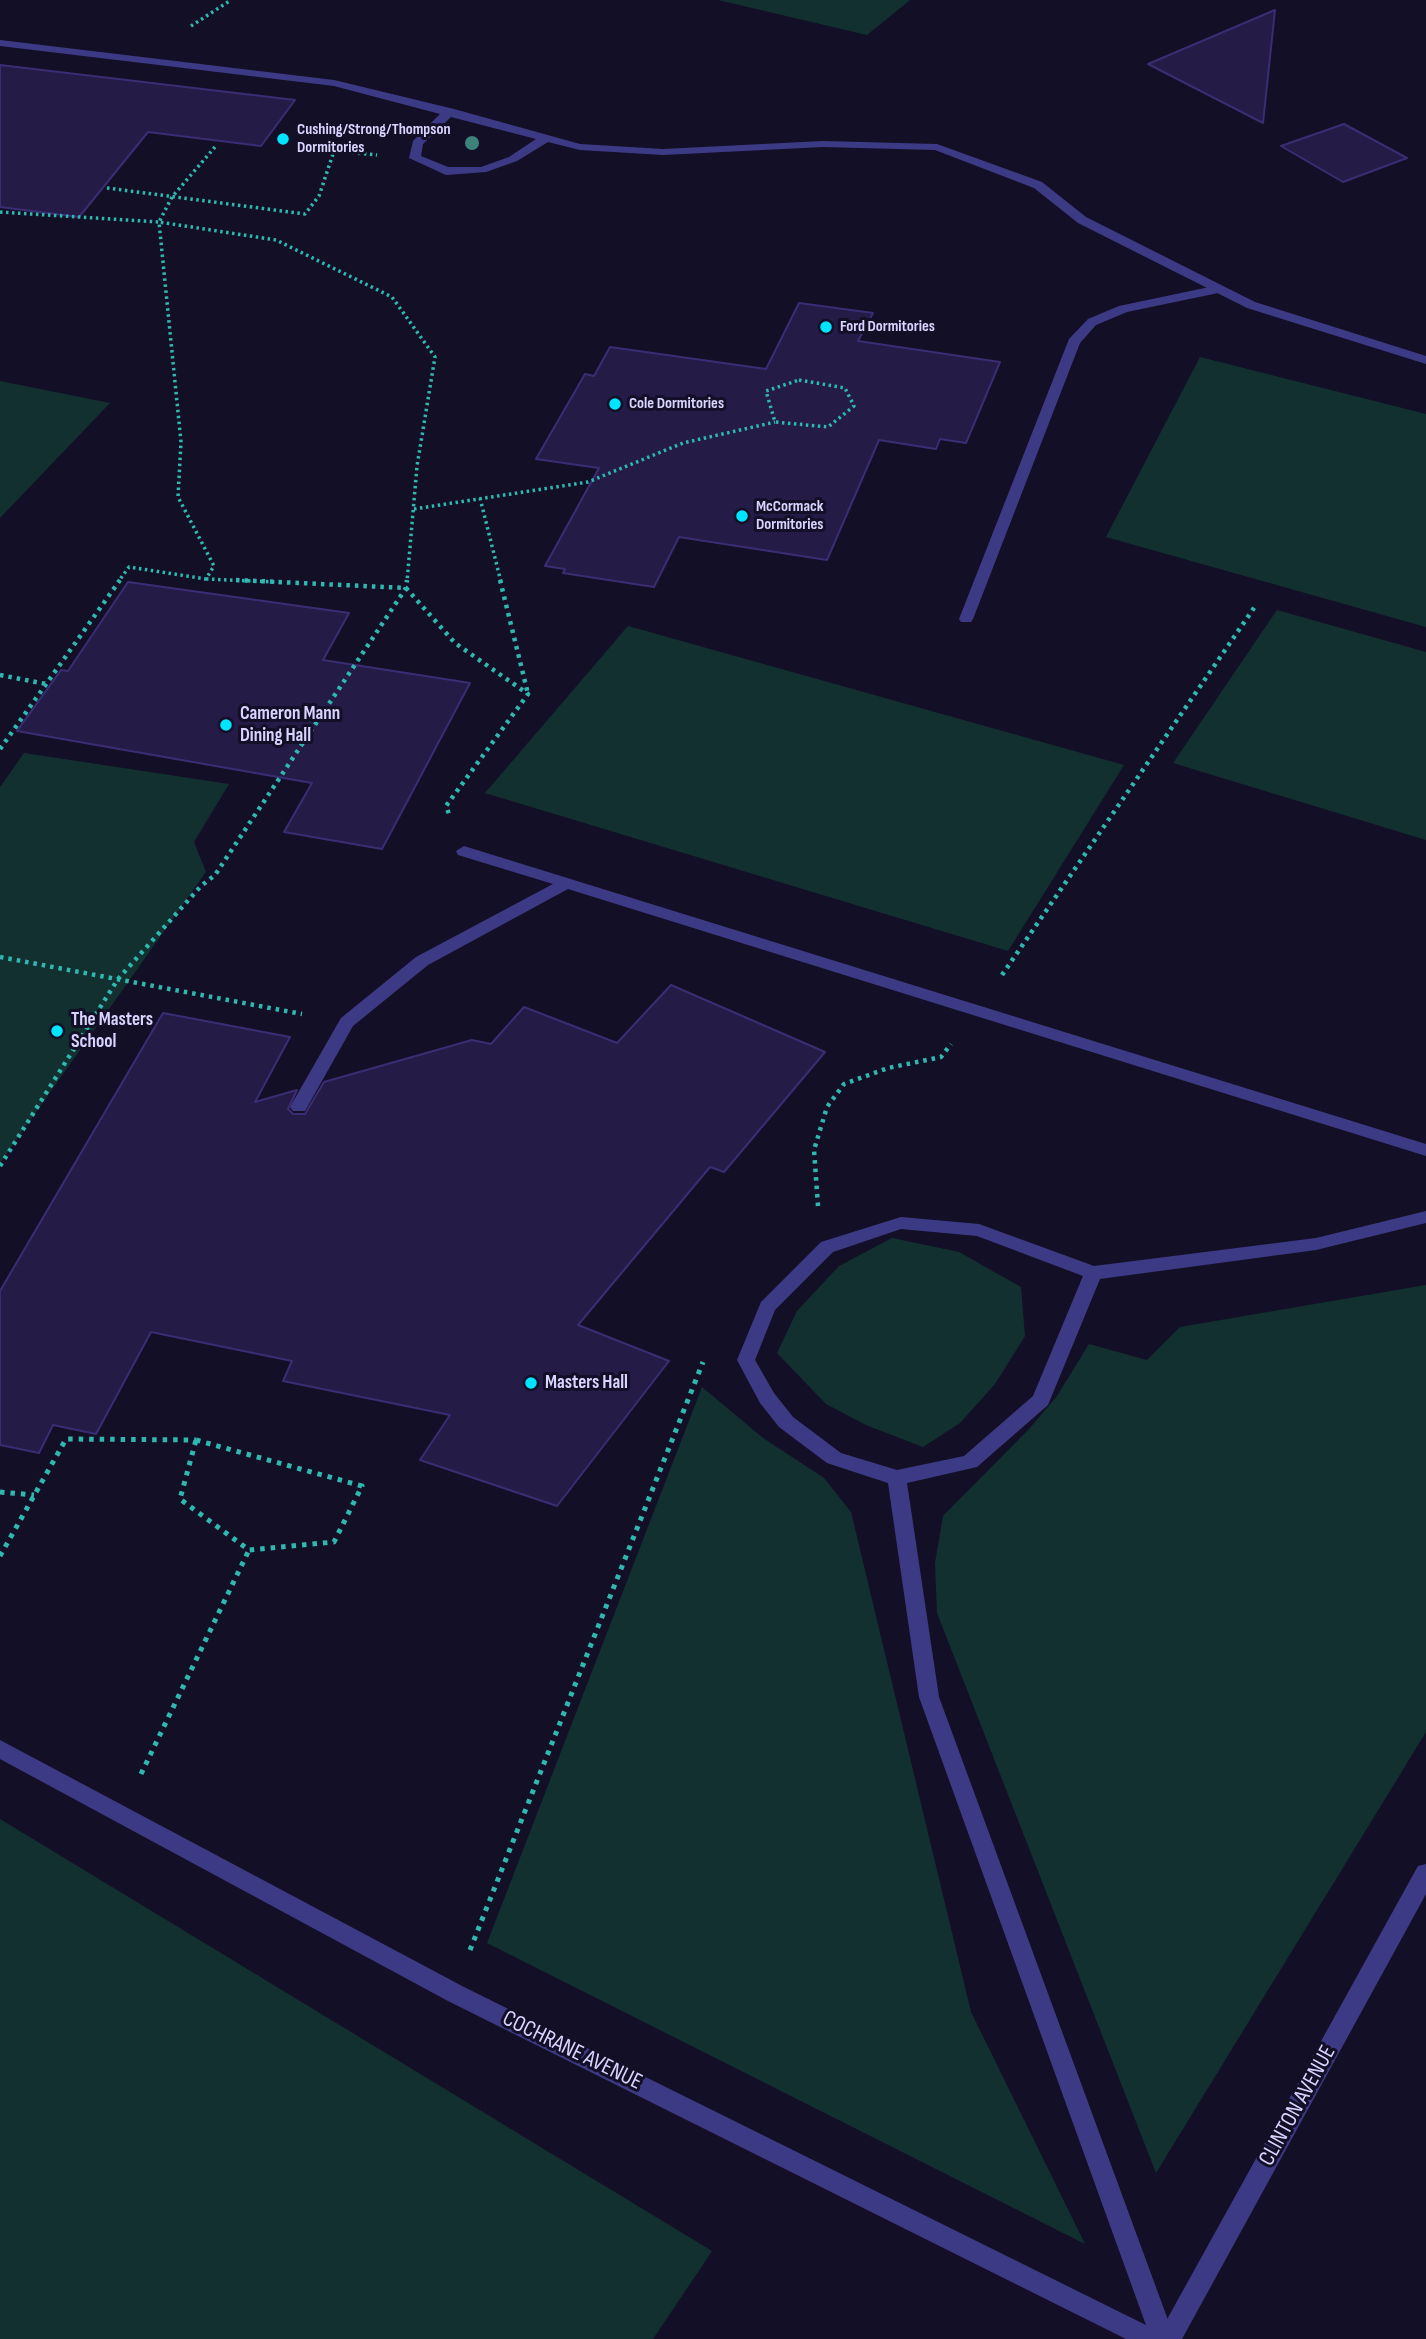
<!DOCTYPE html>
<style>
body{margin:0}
canvas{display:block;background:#130f26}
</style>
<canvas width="1426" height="2339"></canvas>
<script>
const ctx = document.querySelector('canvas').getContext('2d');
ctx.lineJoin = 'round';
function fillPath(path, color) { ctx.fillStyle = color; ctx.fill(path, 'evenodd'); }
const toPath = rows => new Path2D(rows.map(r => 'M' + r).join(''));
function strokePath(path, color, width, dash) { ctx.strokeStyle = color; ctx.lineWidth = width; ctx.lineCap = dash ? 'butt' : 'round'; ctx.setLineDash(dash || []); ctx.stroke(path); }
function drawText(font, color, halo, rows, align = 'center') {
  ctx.font = font + ' "Sofia Sans Condensed",sans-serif'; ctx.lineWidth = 6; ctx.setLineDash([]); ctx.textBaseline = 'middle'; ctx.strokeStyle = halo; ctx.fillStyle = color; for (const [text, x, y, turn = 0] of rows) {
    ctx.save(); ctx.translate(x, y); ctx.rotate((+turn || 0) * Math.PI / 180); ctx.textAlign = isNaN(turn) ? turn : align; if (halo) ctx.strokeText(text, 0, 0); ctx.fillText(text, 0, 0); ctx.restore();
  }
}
fillPath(toPath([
 [718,0,910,0,867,35],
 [1200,357,1426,414,1426,627,1106,537],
 [0,381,110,403,0,518],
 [1277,610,1426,652,1426,840,1173,763],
 [628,626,1124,765,1008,951,485,793],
 [24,753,229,784,194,842,206,872,0,1163,0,787],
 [892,1238,959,1252,1021,1287,1025,1336,995,1384,960,1423,923,1447,866,1425,826,1404,777,1353,797,1311,839,1266],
 [1426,1285,1426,1732,1156,2173,937,1613,935,1563,943,1516,1029,1429,1057,1396,1089,1344,1147,1360,1180,1327],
 [702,1387,763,1438,824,1478,851,1512,971,2012,1085,2244,487,1943],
 [0,1819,712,2251,653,2339,0,2339]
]), '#12302f');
const building = toPath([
 [1275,10,1263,123,1148,64,1275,10],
 [0,65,295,100,261,146,148,132,79,217,0,207,0,65],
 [1344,124,1407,158,1343,182,1281,146,1344,124],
 [799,303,873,313,858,341,1000,362,966,443,940,439,936,449,879,440,827,560,679,537,654,587,563,573,565,569,545,566,599,468,536,459,585,374,594,376,610,347,766,369,799,303],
 [128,582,349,613,323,660,470,683,382,849,284,832,312,783,17,731,61,670,68,671,128,582],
 [671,985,825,1052,724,1172,710,1167,578,1325,669,1361,557,1506,420,1460,450,1415,283,1381,292,1361,151,1332,96,1434,53,1425,39,1453,0,1445,0,1291,163,1013,290,1037,255,1102,297,1090,288,1109,293,1114,305,1114,324,1082,472,1040,491,1044,524,1007,617,1043,671,985]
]);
fillPath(building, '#241b47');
strokePath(building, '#3b2d73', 2);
strokePath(toPath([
 [191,26,231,0],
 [215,147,172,197,159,222,276,240,392,297,435,357,417,466,407,582],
 [107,188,305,214,319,196,334,151,377,155],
 [0,212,159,222,181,442,178,497,214,566,206,579,129,567,118,582],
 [799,380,845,388,854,406,828,427,775,422,766,391,799,380],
 [480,498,501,582],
 [414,509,588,482,683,443,775,422],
 [206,579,275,582]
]), '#2fb8b0', 3.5, [2.5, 3.5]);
strokePath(toPath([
 [236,580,406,588,455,643,528,694,446,806,450,817],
 [500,580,528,694],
 [0,675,46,684],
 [0,749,120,580],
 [0,957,302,1014],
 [1002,975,1256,605],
 [0,1166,118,979,201,886,215,875,406,588,407,580],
 [818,1206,814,1150,827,1107,844,1084,888,1068,941,1057,951,1044]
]), '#2fb8b0', 4.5, [3.5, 5]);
strokePath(toPath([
 [196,1440,362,1486,334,1542,249,1550,180,1499,196,1440],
 [0,1492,34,1495],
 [0,1556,66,1439,196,1440],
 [141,1774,249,1550],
 [470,1950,703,1362]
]), '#2fb8b0', 5, [4.5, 6]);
fillPath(toPath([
 [1219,285,1225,289,1223,292,1127,312,1096,325,1080,343,973,619,971,622,961,622,959,619,1069,339,1088,319,1119,306,1219,285],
 [464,846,1426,1144,1426,1156,568,889,428,965,353,1026,305,1111,293,1111,290,1107,341,1018,416,957,553,884,458,855,456,851,464,846],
 [1426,1211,1426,1223,1316,1250,1100,1279,1048,1405,977,1467,907,1483,939,1697,1175,2339,1151,2339,919,1697,888,1483,827,1463,779,1427,760,1403,737,1360,761,1302,821,1242,901,1217,979,1224,1094,1266,1316,1238,1426,1211],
 [901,1229,977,1236,1083,1276,1033,1396,964,1456,897,1470,841,1453,793,1417,774,1393,755,1360,775,1310,833,1252,901,1229]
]), '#3d3a85');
fillPath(toPath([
 [0,40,334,80,454,109,580,144,663,149,823,141,937,144,1042,182,1086,217,1255,302,1426,356,1426,364,1247,308,1078,223,1034,188,935,150,823,147,663,155,580,150,548,142,517,161,486,172,446,175,409,158,413,141,440,114,334,86,0,46,0,40],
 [451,117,536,139,509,157,481,167,448,167,421,156,423,144,451,117],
 [0,1740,464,1987,1160,2332,1418,1866,1426,1864,1426,1894,1182,2339,1126,2339,448,2001,0,1759,0,1740]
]), '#3d3a85');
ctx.fillStyle = '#3d827b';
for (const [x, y] of [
 [472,143]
]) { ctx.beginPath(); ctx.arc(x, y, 7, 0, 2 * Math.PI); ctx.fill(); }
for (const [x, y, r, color] of [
 [283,139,7,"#00e5ff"],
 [826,327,7,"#00e5ff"],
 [615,404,7,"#00e5ff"],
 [742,516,7,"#00e5ff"],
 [226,725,7,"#00e5ff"],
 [57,1031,7,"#00e5ff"],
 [531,1383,7,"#00e5ff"]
]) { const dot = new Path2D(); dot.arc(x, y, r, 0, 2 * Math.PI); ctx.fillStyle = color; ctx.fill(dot); strokePath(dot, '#130f26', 2.5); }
drawText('bold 16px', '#d9d4ff', '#130f26', [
 ["Cushing/Strong/Thompson",297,130],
 ["Dormitories",297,148],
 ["Ford Dormitories",840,327],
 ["Cole Dormitories",629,404],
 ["McCormack",756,507],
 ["Dormitories",756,525]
], 'left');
drawText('bold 19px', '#d9d4ff', '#130f26', [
 ["Cameron Mann",240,714],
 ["Dining Hall",240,736],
 ["The Masters",71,1020],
 ["School",71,1042],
 ["Masters Hall",545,1383]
], 'left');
drawText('23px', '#d9d4ff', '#130f26', [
 ["COCHRANE AVENUE",572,2051,26],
 ["CLINTON AVENUE",1298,2106,-61]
]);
</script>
